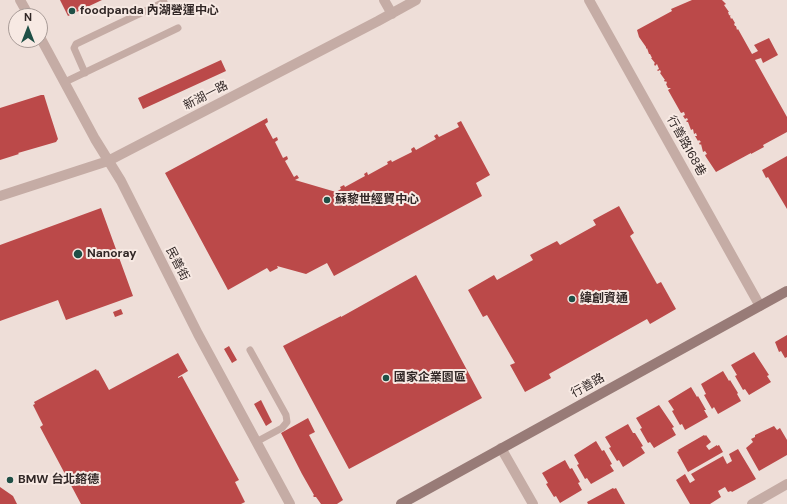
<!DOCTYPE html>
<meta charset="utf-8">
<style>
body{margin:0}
#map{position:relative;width:787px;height:504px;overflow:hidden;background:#eeded8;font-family:"DM Sans",sans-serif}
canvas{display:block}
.north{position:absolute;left:8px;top:8px;width:40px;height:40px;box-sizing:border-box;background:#f7e9e3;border:1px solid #a89b97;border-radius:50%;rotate:0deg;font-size:11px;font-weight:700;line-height:16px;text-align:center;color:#312726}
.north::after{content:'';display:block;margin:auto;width:14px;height:18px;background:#1f4f46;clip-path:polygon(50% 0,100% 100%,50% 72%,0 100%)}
</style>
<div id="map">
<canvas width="787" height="504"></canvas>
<div class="north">N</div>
</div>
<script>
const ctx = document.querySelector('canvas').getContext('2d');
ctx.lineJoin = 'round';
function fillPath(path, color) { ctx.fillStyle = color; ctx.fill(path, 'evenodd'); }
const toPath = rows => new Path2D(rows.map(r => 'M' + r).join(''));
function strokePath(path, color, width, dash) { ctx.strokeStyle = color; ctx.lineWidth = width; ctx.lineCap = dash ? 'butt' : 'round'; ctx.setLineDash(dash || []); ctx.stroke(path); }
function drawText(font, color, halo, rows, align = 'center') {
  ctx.font = font + ' "DM Sans","Noto Sans TC",sans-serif'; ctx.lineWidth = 4; ctx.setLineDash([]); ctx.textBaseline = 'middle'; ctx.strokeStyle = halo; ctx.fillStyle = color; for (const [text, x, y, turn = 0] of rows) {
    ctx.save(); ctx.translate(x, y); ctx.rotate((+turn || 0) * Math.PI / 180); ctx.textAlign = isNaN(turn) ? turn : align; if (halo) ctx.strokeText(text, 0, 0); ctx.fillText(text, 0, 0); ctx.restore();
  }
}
fillPath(toPath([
 [60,0,102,0,68,16],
 [692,0,722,0,726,4,724,5,729,12,728,12,729,15,731,16,730,16,731,19,732,18,735,23,734,24,735,26,736,26,737,30,738,29,752,54,758,51,754,45,769,38,778,55,763,63,761,58,755,60,787,117,787,132,763,145,764,147,751,154,751,153,716,172,706,157,705,155,707,154,705,151,703,152,701,144,700,145,699,143,701,142,699,140,698,141,695,136,697,136,696,133,694,134,693,129,691,130,688,122,687,122,686,121,688,120,687,118,685,119,683,116,685,115,684,112,681,113,668,90,671,88,668,88,666,84,667,83,666,81,665,82,664,80,665,80,660,73,661,72,660,70,658,71,657,70,659,69,657,64,655,66,654,64,655,63,651,58,652,58,650,54,649,54,647,48,646,49,646,47,639,37,637,30,672,11,671,9],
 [221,60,226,71,143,109,138,98],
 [41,95,44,95,49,111,58,139,56,142,18,153,19,154,0,160,0,108],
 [267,118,268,122,265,124,273,139,277,137,278,140,275,142,283,158,287,156,288,159,285,161,294,177,297,175,299,178,295,180,336,192,341,189,340,187,344,185,345,187,365,176,364,174,367,172,368,175,388,164,387,162,391,160,392,162,412,152,411,149,414,147,416,150,436,139,434,136,437,134,439,137,459,127,457,123,461,121,490,175,476,183,482,196,334,276,327,263,306,274,277,266,278,268,270,272,267,268,228,290,165,173],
 [787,156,787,209,768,177,766,178,762,170],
 [619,206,634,233,630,236,657,284,661,282,676,309,650,324,647,319,549,374,551,378,525,392,510,365,515,363,487,315,483,317,468,290,494,275,497,280,533,260,530,255,557,241,560,245,596,225,593,220],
 [101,208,133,296,66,320,58,300,0,321,0,245],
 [416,275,482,398,349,469,283,346,341,316,341,317],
 [121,309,123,314,115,317,113,312],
 [787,335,787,357,785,358,781,351,779,352,775,342],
 [229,346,237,360,232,363,224,349],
 [754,352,769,375,767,376,771,382,749,395,745,389,743,390,735,376,737,375,731,365],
 [178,353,188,371,178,377,178,378,182,376,239,480,235,482,245,502,241,504,81,504,40,427,43,425,33,405,35,404,34,402,96,369,97,371,98,370,109,390],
 [723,371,729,381,730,380,738,393,737,394,741,401,718,414,714,407,712,409,704,395,706,394,701,384],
 [691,387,697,397,698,396,706,410,704,410,708,417,685,430,682,424,680,425,672,411,674,410,668,401],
 [261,400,272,422,266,426,254,404],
 [659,405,674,427,672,428,676,435,654,448,650,442,648,443,640,429,642,428,636,418],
 [308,418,315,432,309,435,343,500,337,504,321,504,316,497,314,497,313,496,314,495,302,474,281,433],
 [628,424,633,433,635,433,643,446,641,447,645,453,623,467,619,460,617,461,609,448,611,447,605,437],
 [774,426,777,430,780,428,787,440,787,455,759,471,746,448,753,442,751,439,755,437,755,435],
 [704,435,705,436,706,435,711,442,706,446,709,450,717,445,717,446,719,445,723,452,688,472,677,452,679,451,678,450],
 [596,441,602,451,604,450,612,464,610,465,614,471,591,484,587,478,585,479,577,465,579,464,574,455],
 [738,449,756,479,732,492,731,491,728,492,725,487,718,491,721,497,710,504,690,504,676,480,685,474,690,483,695,480,691,474,723,456,727,464,732,461,729,454],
 [565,460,570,469,572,468,580,482,578,483,582,490,560,503,556,496,554,497,546,484,548,483,542,473],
 [0,487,13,496,17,504,0,504],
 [613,488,614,489,616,488,625,504,588,504,587,502]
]), '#bb4949');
strokePath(toPath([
 [85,73,74,48,76,44,164,2],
 [65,82,178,28],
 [250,350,286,415,287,422,282,428,256,442]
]), '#c5aca5', 7);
strokePath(toPath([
 [20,0,29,16],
 [384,0,392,14],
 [589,0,760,306],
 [40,37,95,139,121,181,198,334,290,504],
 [0,196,108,161,378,21,416,0],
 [501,448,533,504],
 [752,504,787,484]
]), '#c5aca5', 10);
strokePath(toPath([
 [401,504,787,291]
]), '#987b77', 10);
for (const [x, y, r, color] of [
 [72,11,4,"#1f4f46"],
 [327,200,4,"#1f4f46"],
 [78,254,5,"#1f4f46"],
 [572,299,4,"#1f4f46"],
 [386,378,4,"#1f4f46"],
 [10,480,4,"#1f4f46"]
]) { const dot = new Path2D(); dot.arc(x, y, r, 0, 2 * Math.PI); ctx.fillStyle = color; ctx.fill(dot); strokePath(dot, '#f7e9e3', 1.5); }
drawText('bold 12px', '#312726', '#f7e9e3', [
 ["foodpanda 內湖營運中心",80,11],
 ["蘇黎世經貿中心",335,200],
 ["Nanoray",87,254],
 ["緯創資通",580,299],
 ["國家企業園區",394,378],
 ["BMW 台北鎔德",18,480]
], 'left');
drawText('12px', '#312726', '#f7e9e3', [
 ["新湖一路",206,96,-27],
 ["行善路168巷",686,146,61],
 ["民善街",177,264,63],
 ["行善路",588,386,-29]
]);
</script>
